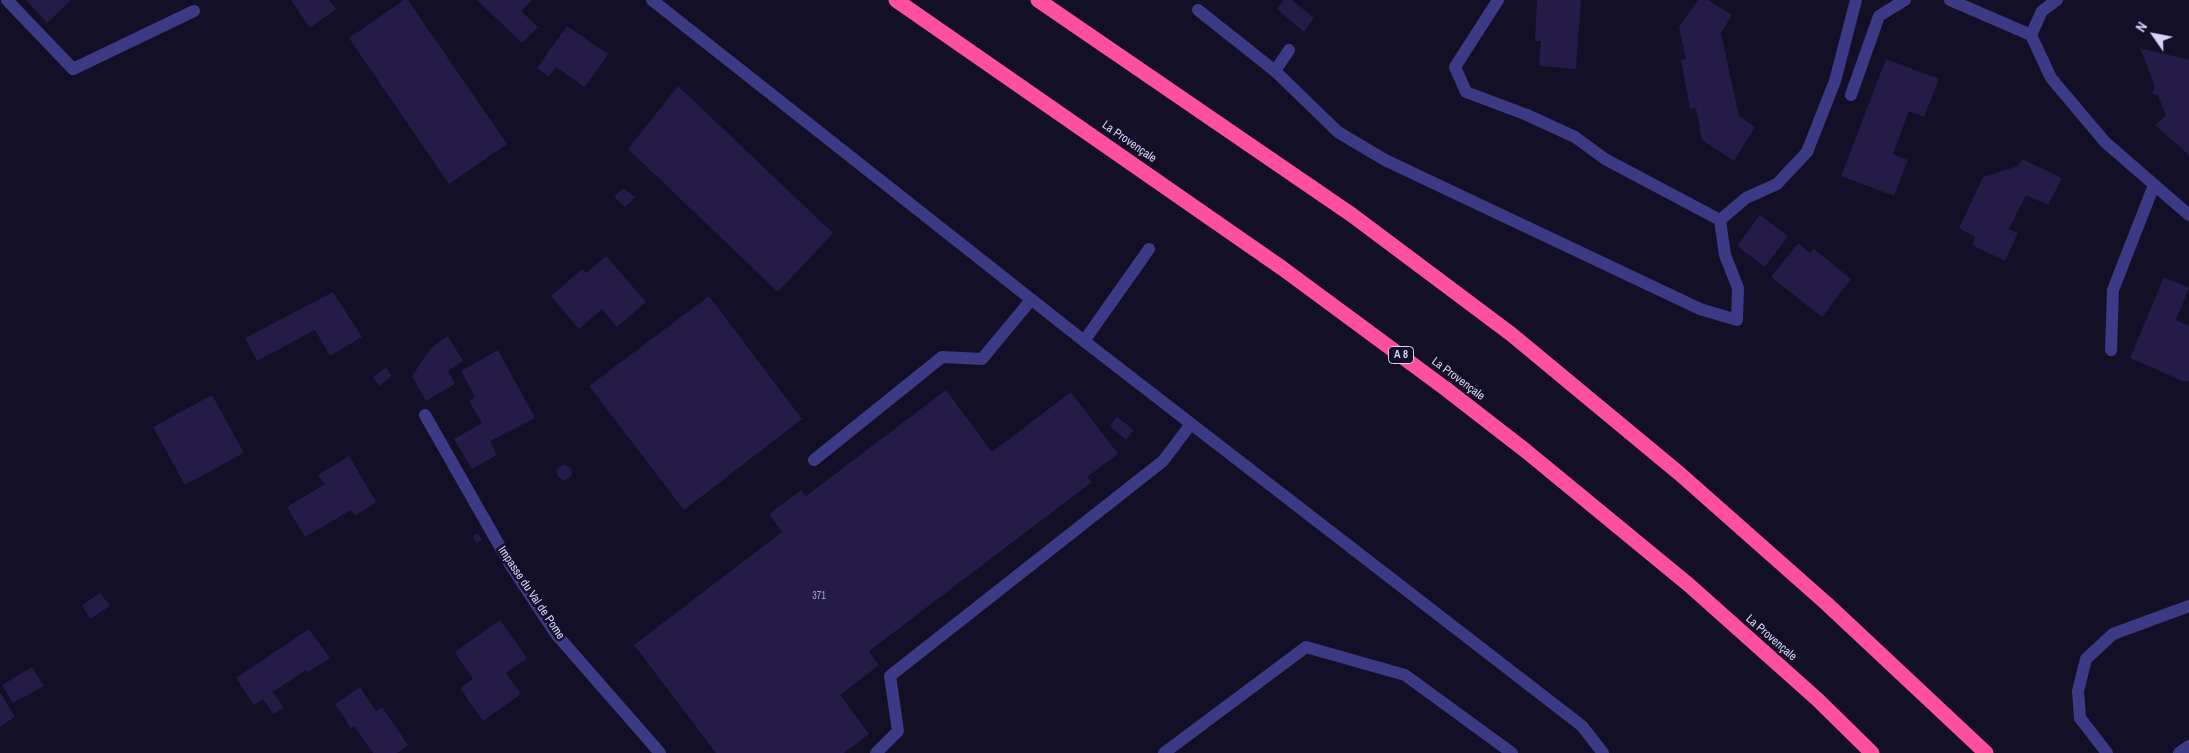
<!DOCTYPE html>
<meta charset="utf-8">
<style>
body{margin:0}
#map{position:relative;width:2189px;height:753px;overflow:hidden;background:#130f26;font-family:"Archivo Narrow",sans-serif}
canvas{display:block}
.north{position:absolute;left:2129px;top:10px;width:50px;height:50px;-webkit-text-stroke:4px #130f26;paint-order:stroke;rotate:303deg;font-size:14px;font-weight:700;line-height:20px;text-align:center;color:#d9d4ff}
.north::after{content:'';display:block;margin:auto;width:18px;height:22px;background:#d9d4ff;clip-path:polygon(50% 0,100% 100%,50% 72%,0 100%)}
</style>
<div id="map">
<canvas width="2189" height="753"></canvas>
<div class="north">N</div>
</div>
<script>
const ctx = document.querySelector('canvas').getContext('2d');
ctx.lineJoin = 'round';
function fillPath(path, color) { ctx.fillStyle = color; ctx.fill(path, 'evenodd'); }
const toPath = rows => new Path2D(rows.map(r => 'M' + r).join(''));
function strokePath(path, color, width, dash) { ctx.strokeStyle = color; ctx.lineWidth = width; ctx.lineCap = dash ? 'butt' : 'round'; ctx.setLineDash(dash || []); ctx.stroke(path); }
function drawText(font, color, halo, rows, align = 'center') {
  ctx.font = font + ' "Archivo Narrow",sans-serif'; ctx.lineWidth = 5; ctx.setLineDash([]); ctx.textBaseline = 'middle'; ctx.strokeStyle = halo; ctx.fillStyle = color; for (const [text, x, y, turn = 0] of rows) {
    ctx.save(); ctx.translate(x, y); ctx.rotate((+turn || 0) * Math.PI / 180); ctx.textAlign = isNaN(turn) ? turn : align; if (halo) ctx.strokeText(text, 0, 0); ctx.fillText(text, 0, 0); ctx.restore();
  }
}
fillPath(toPath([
 [26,0,71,0,47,23],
 [291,0,329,0,336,9,310,28],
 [404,0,408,0,507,144,449,184,349,38],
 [477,0,532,0,521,11,538,27,522,43],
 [1284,0,1292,0,1314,18,1304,32,1277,9],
 [1537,0,1581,0,1576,69,1539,66,1541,41,1535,41],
 [1698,0,1708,0,1732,15,1721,33,1739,116,1755,127,1734,161,1702,140,1696,108,1690,109,1681,60,1686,59,1679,27],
 [567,26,608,54,585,87,556,67,549,77,537,68],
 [2140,48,2189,60,2189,155,2155,125,2166,115,2158,96,2152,93,2155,87],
 [1886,59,1939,79,1924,117,1909,111,1893,154,1908,160,1894,196,1841,176],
 [678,86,833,233,778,292,628,149],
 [2022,159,2062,178,2048,205,2026,195,2009,229,2018,233,2005,261,1972,245,1975,237,1959,228,1983,177,2018,166],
 [623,188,635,197,625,207,614,197],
 [1760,215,1788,236,1765,267,1737,246],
 [1798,243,1810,253,1814,249,1851,279,1822,317,1771,277],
 [606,256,646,302,617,327,602,309,579,329,551,296,582,269,586,273],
 [2164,277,2189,288,2176,320,2189,326,2189,381,2185,382,2130,358],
 [333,292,362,337,330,356,315,330,257,361,245,338],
 [709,296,802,419,684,510,589,386],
 [448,336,463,361,448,371,455,384,426,401,412,376,432,347],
 [498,350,535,418,490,441,497,455,472,469,454,439,482,423,469,401,475,397,461,371],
 [386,368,392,376,379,386,373,377],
 [946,390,992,452,1071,392,1118,454,1087,477,1092,482,869,651,879,665,840,695,869,734,844,753,716,753,634,645,782,532,769,514,801,490,806,496],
 [212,395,244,453,185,485,153,427],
 [1117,417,1134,430,1126,440,1110,426],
 [349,456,376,502,355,516,351,510,305,537,287,507,325,484,318,475],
 [563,464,571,468,572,475,565,481,558,477,556,470],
 [478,533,482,540,476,543,473,536],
 [100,593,110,606,90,619,82,605],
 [500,620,527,658,506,673,521,694,483,721,460,688,473,679,455,652],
 [309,629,330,658,308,672,306,670,273,692,284,708,273,714,263,699,254,705,236,678],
 [32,667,44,686,13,703,2,685],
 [360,687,376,711,382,707,408,745,397,753,373,753,354,726,351,728,335,704],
 [0,692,15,717,0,726]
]), '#241b47');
strokePath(toPath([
 [7,0,73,69,194,11],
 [1950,0,2031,35],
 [1275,71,1289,50],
 [1851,95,1879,16,1905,0],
 [1084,341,1149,249],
 [2111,350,2113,290,2154,185],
 [814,460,942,357,982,359,1031,300],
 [876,753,898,731,890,676,1163,461,1191,424],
 [1164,753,1306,647,1405,675,1512,753],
 [2107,753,2080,718,2078,691,2086,659,2113,634,2189,606],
 [2179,753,2189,746]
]), '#3d3a85', 12);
strokePath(toPath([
 [652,0,1084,341,1582,726,1603,753],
 [1498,0,1455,67,1466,92,1527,115,1575,137,1605,159,1720,220],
 [2057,0,2042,11,2031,35,2051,78,2105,142,2189,215],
 [1198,10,1275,71,1338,132,1385,160,1700,309,1737,320,1738,288,1725,255,1720,220,1746,198,1777,184,1807,152,1835,81,1856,0],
 [425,415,511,566,556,634,660,753]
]), '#3d3a85', 12);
strokePath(toPath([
 [896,0,1282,268,1446,389,1526,451,1689,585,1818,700,1872,753],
 [1038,0,1352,215,1511,334,1680,474,1827,604,1986,753]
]), '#ff4fa3', 15);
drawText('10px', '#aca6d1', null, [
 ["371",819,596]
]);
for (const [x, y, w] of [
 [1401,355,25]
]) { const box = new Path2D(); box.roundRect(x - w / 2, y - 8.5, w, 17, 4); ctx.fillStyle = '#130f26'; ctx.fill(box); strokePath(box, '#d9d4ff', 1); }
drawText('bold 11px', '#d9d4ff', null, [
 ["A 8",1401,355]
]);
drawText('12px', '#d9d4ff', '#130f26', [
 ["La Provençale",1129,142,35],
 ["La Provençale",1458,379,37],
 ["Impasse du Val de Pome",531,593,56],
 ["La Provençale",1771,638,41]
]);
</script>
